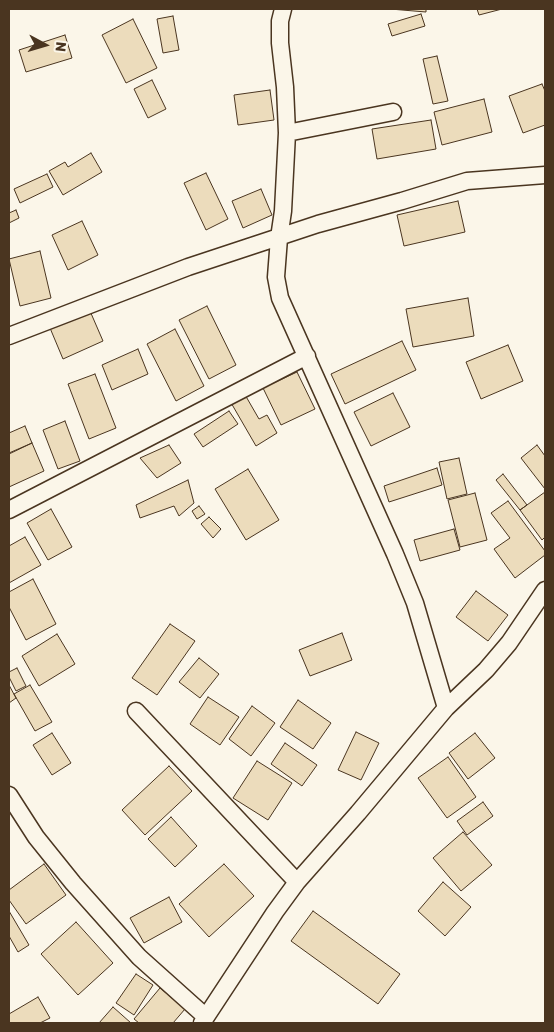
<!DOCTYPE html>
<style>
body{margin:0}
#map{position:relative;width:554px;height:1032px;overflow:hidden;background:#fbf6e9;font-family:Rubik,sans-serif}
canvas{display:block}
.frame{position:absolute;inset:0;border:10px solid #4a3520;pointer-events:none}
.north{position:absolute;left:20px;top:20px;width:50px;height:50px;-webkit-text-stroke:4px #fbf6e9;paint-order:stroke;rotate:96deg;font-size:14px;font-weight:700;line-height:20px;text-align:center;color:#4a3520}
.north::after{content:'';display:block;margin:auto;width:18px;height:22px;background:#4a3520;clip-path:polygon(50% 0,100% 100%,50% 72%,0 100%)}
</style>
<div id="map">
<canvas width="554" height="1032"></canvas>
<div class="frame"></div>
<div class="north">N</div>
</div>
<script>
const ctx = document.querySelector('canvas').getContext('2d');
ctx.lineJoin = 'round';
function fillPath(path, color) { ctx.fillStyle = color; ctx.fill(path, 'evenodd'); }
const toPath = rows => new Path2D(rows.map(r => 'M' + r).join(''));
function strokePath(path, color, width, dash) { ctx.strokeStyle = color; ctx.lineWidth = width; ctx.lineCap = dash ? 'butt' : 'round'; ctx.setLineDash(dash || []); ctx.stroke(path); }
const building = toPath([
 [390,9,426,9,426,12,390,9],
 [477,9,502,9,479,15,477,9],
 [421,14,425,26,392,36,388,24,421,14],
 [173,16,179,50,163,53,157,19,173,16],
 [133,19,157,68,126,83,102,35,133,19],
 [65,35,72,58,26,72,19,50,65,35],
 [437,56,448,101,433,104,423,59,437,56],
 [152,80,166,109,148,118,134,89,152,80],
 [542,84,545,91,545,125,523,133,509,96,542,84],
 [270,90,274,120,238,125,234,95,270,90],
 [484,99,492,132,442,145,434,112,484,99],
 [431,120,436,149,377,159,372,129,431,120],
 [91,153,102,172,63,195,49,171,65,162,68,167,91,153],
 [206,173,228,219,206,230,184,183,206,173],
 [47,174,53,187,20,203,14,189,47,174],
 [261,189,272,215,243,228,232,201,261,189],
 [458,201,465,232,404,246,397,215,458,201],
 [16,210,19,218,9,223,9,213,16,210],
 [82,221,98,255,68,270,52,235,82,221],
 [40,251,51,298,20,306,9,259,40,251],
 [468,298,474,336,413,347,406,309,468,298],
 [207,306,236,365,209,379,179,320,207,306],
 [90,311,103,341,63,359,50,328,90,311],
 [175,329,204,386,176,401,147,344,175,329],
 [402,341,416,370,345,404,331,374,402,341],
 [508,345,523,381,481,399,466,362,508,345],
 [138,349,148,374,112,390,102,365,138,349],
 [297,372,315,409,281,425,263,388,297,372],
 [95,374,116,428,89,439,68,384,95,374],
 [244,393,259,419,267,415,277,433,256,446,230,401,244,393],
 [393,393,410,427,371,446,354,412,393,393],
 [229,411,238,424,203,447,194,434,229,411],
 [65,421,80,461,58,469,43,430,65,421],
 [25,426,32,443,9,453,9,433,25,426],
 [32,443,44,471,9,487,9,454,32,443],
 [169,445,181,463,157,478,140,458,169,445],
 [537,445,545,456,545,489,521,458,537,445],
 [459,458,467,494,447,499,439,462,459,458],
 [437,468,442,485,389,502,384,486,437,468],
 [248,469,279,520,246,540,215,489,248,469],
 [503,474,527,505,520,510,496,480,503,474],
 [188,480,194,503,179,516,174,506,140,518,136,505,188,480],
 [545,492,545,537,542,540,520,510,545,492],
 [475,493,487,540,460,547,448,500,475,493],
 [508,501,545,551,545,555,515,578,494,549,510,538,491,513,508,501],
 [199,506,205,514,197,519,192,511,199,506],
 [51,509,72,547,48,560,27,523,51,509],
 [209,517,221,529,213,538,201,524,209,517],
 [454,529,460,550,420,561,414,540,454,529],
 [25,537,41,565,9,583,9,546,25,537],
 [33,579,56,624,26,640,9,607,9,592,33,579],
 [476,591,508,615,488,641,456,617,476,591],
 [170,624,195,641,157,695,132,678,170,624],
 [342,633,352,660,310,676,299,650,342,633],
 [57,634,75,664,39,686,22,656,57,634],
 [199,658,219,674,200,698,179,682,199,658],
 [17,668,26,686,16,691,9,677,9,672,17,668],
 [9,685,16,698,9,703,9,685],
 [30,685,52,722,35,731,14,694,30,685],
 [208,697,239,717,220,745,190,724,208,697],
 [298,700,331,723,313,749,280,727,298,700],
 [252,706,275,723,251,756,229,739,252,706],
 [356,732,379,743,361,780,338,770,356,732],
 [52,733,71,763,52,775,33,745,52,733],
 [475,733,495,758,468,779,449,753,475,733],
 [285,743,317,765,302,786,271,764,285,743],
 [448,757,476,797,447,818,418,778,448,757],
 [257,761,292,783,268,820,233,798,257,761],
 [169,766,192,791,145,835,122,810,169,766],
 [483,802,493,816,467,835,457,821,483,802],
 [171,817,197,846,175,867,148,839,171,817],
 [463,832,492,865,461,891,433,858,463,832],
 [44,864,66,895,26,924,9,900,9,890,44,864],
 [224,864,254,896,209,937,179,904,224,864],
 [443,882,471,907,445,936,418,911,443,882],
 [169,897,182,922,144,943,130,918,169,897],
 [9,911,29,945,18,952,9,936,9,911],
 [313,911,400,974,378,1004,291,941,313,911],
 [76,922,113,963,78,995,41,954,76,922],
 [136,974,153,985,134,1015,116,1003,136,974],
 [160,988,185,1009,173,1023,139,1023,134,1019,160,988],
 [38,997,50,1018,40,1023,9,1023,9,1014,38,997],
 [113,1007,131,1023,99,1023,113,1007]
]);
fillPath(building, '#ecdcbc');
strokePath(building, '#4a3520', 1);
const street = toPath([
 [283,9,280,21,280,43,285,87,287,133,283,211,279,238,276,277,280,298,395,554,415,603,446,708],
 [287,133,393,112],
 [9,336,188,267,318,224,402,201,467,181,545,175],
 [9,510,307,356],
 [136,711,297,882],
 [9,795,36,837,73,883,139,957,206,1017],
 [202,1023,275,912,297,882,358,813,446,708,486,670,509,643,545,590]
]);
strokePath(street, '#4a3520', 19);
strokePath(street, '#fbf6e9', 16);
</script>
